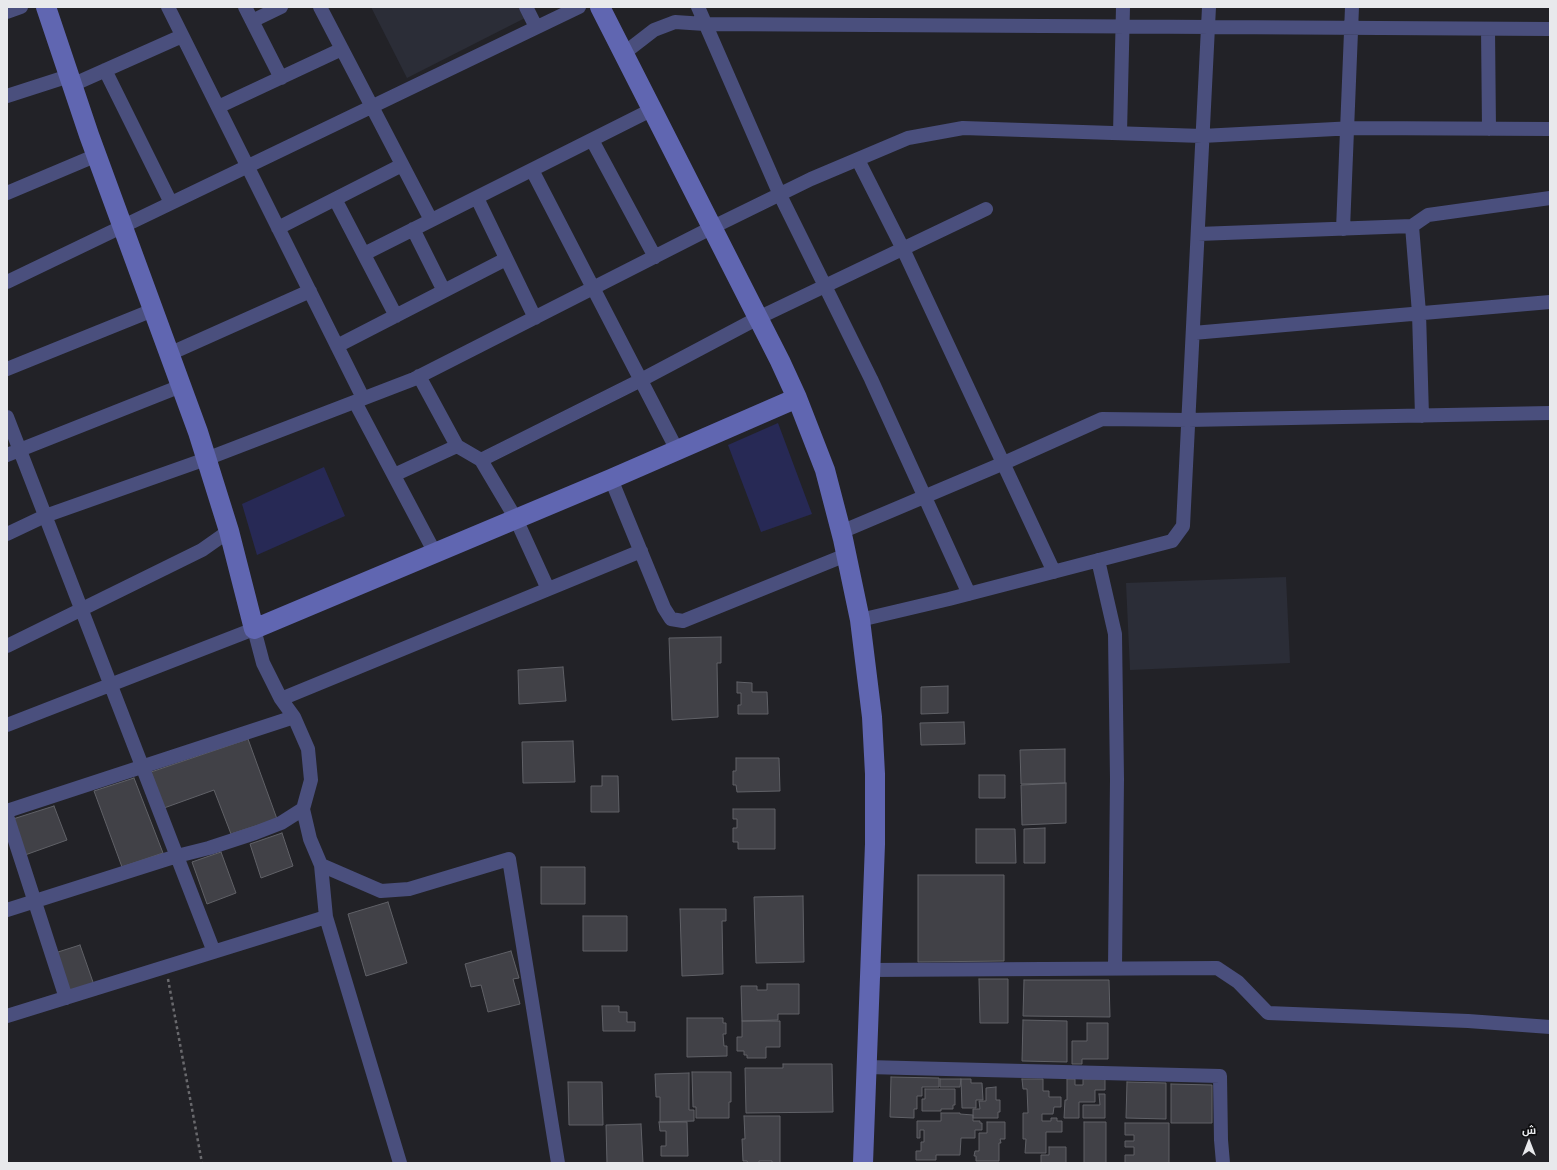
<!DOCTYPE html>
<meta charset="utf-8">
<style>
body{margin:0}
#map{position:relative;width:1557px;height:1170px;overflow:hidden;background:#222227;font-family:Commissioner,Cairo,sans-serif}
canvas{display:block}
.frame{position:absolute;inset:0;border:8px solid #e8e9ec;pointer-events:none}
.north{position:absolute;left:1509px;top:1122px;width:40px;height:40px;-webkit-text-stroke:3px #0c0c0e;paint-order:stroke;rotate:0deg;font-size:11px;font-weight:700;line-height:16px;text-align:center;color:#e8e9ec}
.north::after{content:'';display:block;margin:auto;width:14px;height:18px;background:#e8e9ec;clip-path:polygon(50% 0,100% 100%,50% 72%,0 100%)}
</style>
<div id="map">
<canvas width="1557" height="1170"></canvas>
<div class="frame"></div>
<div class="north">ش</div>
</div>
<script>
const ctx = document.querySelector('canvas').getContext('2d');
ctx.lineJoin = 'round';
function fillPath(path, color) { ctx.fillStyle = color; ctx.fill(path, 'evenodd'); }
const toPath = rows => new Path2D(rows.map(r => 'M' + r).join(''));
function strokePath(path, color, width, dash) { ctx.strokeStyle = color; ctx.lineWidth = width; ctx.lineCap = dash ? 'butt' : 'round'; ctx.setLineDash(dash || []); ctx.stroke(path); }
fillPath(toPath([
 [371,7,520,7,525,18,407,78],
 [1286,577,1290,663,1130,670,1126,583]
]), '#2b2d37');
fillPath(toPath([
 [778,423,812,514,761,532,728,445],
 [324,467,345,516,257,555,242,504]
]), '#272955');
const building = toPath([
 [721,637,721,663,717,663,718,717,672,720,669,638,721,637],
 [563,667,566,701,519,704,518,670,563,667],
 [737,682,752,683,752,692,767,692,768,714,738,714,738,705,741,705,741,693,737,693,737,682],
 [948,686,948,713,921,714,921,687,948,686],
 [964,722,965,744,921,745,920,723,964,722],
 [248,739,277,819,231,834,214,790,164,808,151,772,248,739],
 [573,741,575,782,523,783,522,742,573,741],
 [1065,749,1065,783,1021,784,1020,750,1065,749],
 [736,758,779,758,780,791,737,792,736,785,733,785,733,771,736,771,736,758],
 [979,775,1005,775,1005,798,979,798,979,775],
 [602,776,618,776,619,812,591,812,591,786,602,786,602,776],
 [134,778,163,853,122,867,94,791,134,778],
 [1066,783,1066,823,1022,825,1021,785,1066,783],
 [54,806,67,840,25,855,13,819,54,806],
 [733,809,775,809,775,849,738,849,738,842,733,842,733,828,737,828,737,819,733,819,733,809],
 [1045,828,1045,863,1024,863,1024,829,1045,828],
 [976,829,1015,829,1016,863,976,863,976,829],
 [282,833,293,866,261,878,250,844,282,833],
 [221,852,236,893,207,904,192,862,221,852],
 [541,867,585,867,585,904,541,904,541,867],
 [918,875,1004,875,1004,961,918,962,918,875],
 [803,896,804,962,756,963,754,897,803,896],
 [388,902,407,963,366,976,348,914,388,902],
 [680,909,726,909,726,921,722,921,723,974,682,976,680,909],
 [583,916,627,916,627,951,583,951,583,916],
 [80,945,94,985,68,993,55,953,80,945],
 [511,951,519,978,513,979,520,1004,488,1012,481,985,471,987,465,964,511,951],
 [979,979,1008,979,1008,1023,980,1023,979,979],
 [1024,980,1109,980,1110,1017,1023,1016,1024,980],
 [767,984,799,984,799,1014,778,1014,778,1020,742,1021,741,986,757,986,757,990,767,990,767,984],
 [602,1006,619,1006,619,1012,627,1012,627,1022,635,1022,635,1031,603,1031,602,1006],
 [687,1018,723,1018,723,1023,726,1023,726,1034,723,1034,724,1046,727,1046,727,1056,687,1057,687,1018],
 [1023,1020,1067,1021,1067,1062,1022,1061,1023,1020],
 [742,1021,780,1021,780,1047,766,1047,766,1058,747,1058,747,1055,744,1055,744,1051,737,1051,737,1037,742,1037,742,1021],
 [1087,1023,1108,1023,1108,1059,1082,1059,1082,1064,1072,1064,1072,1041,1087,1041,1087,1023],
 [783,1064,832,1064,833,1112,746,1113,745,1068,783,1068,783,1064],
 [692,1072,731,1072,731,1102,729,1102,729,1118,696,1118,696,1107,693,1107,692,1072],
 [689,1073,689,1110,694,1110,694,1121,660,1122,660,1097,656,1097,655,1074,689,1073],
 [891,1077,939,1078,939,1087,922,1087,922,1096,917,1096,917,1109,914,1109,914,1118,890,1117,891,1077],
 [940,1079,961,1079,960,1087,940,1087,940,1079],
 [961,1079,971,1079,971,1083,982,1083,983,1100,976,1100,976,1108,962,1108,961,1079],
 [1022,1079,1043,1079,1043,1091,1049,1091,1049,1097,1061,1097,1061,1107,1054,1107,1053,1114,1042,1114,1042,1121,1051,1121,1051,1118,1057,1118,1057,1121,1062,1121,1062,1132,1046,1132,1046,1153,1025,1153,1026,1139,1023,1139,1023,1113,1028,1113,1027,1089,1023,1089,1022,1079],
 [1067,1079,1075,1079,1075,1085,1083,1085,1083,1079,1105,1079,1105,1090,1095,1090,1095,1102,1079,1102,1079,1118,1064,1118,1065,1100,1067,1100,1067,1079],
 [568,1082,602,1082,603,1125,569,1125,568,1082],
 [1127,1082,1166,1083,1166,1119,1126,1118,1127,1082],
 [1171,1084,1212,1085,1212,1123,1171,1123,1171,1084],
 [996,1087,996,1100,1000,1100,1000,1112,998,1112,998,1118,973,1118,973,1109,980,1109,979,1101,986,1101,986,1088,996,1087],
 [925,1089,955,1089,955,1105,953,1105,953,1109,941,1109,941,1111,922,1111,922,1099,925,1099,925,1089],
 [1099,1094,1105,1094,1105,1118,1083,1118,1083,1105,1100,1105,1099,1094],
 [941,1113,960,1113,960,1114,973,1115,973,1121,980,1121,980,1123,982,1123,982,1130,975,1130,975,1138,961,1138,960,1155,936,1155,936,1160,916,1160,916,1151,921,1151,921,1142,924,1142,924,1130,920,1130,920,1138,917,1138,917,1121,941,1121,941,1113],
 [744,1116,780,1116,780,1163,772,1163,772,1161,759,1161,759,1163,748,1163,747,1161,743,1161,742,1139,745,1139,744,1116],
 [659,1122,687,1122,688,1156,661,1156,661,1146,666,1146,666,1131,660,1131,659,1122],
 [987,1122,1005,1122,1005,1139,1000,1139,1001,1143,999,1143,999,1161,976,1161,976,1156,974,1156,975,1151,979,1151,979,1133,987,1133,987,1122],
 [1084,1122,1106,1122,1106,1163,1084,1163,1084,1122],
 [1125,1123,1169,1123,1169,1163,1125,1163,1125,1155,1134,1155,1134,1147,1125,1147,1125,1141,1134,1141,1134,1135,1125,1135,1125,1123],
 [641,1124,643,1163,607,1163,606,1125,641,1124],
 [1049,1147,1066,1147,1066,1163,1041,1163,1041,1155,1049,1155,1049,1147]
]);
fillPath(building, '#414147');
strokePath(building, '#606167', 1);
strokePath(toPath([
 [168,979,202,1163]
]), '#69696d', 2.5, [3, 3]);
strokePath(toPath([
 [168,7,363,398],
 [245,7,281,78],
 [320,7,431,220],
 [526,7,536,27],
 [698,7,780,195,871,379,969,594],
 [7,12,21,7],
 [252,21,281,7],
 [1488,29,1489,129],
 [623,54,654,30,675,22,705,24,1550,29],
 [105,70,171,203],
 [72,85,182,36],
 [7,96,69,76],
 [218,107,342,49],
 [1120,133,1123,7],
 [592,140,655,257],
 [858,160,903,249,1054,572],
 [532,170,677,450],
 [7,193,97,155],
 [477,198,535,318],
 [335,199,396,316],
 [278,228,402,165],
 [413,229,444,291],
 [1343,229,1352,7],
 [1198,234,1412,226],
 [364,254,651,110],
 [7,282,579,7],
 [1193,333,1550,302],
 [337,346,506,259],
 [169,354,310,291],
 [7,369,153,310],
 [419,376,457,446,481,460,516,519,548,589],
 [355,402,435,553],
 [1422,416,1419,313,1412,226,1428,215,1550,198],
 [7,417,214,952],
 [7,455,181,386],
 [481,460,641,380,758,318,986,209],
 [394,475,457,446],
 [611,479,664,608,671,619,683,621,846,555],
 [841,532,1004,463,1102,419,1188,420,1550,413],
 [7,534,45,516,206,459,414,379,711,228,811,179,908,138,963,128,1202,136,1354,128,1550,129],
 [1098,560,1115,634,1117,779,1115,968],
 [860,620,949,599,1172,541,1183,526,1209,7],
 [7,646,202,550,229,531],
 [294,717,308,749,311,780,303,809,310,839,321,865,326,917,400,1163],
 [7,725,254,629,263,663,281,699,641,551],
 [7,811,294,717,281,699],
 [7,816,66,998],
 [321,865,381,891,409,889,509,859,558,1163],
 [7,910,177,856,209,848,255,833,281,823,303,809],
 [870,970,1217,968,1238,982,1268,1013,1468,1021,1550,1027],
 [7,1016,326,917],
 [867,1067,1220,1076,1221,1140,1223,1163]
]), '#4a4f7d', 14);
strokePath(toPath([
 [46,7,89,135,198,432,229,531,254,629,611,479,797,398],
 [600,7,780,361,797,398,825,470,843,539,860,620,872,717,875,774,875,844,863,1163]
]), '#6066b1', 20);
</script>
